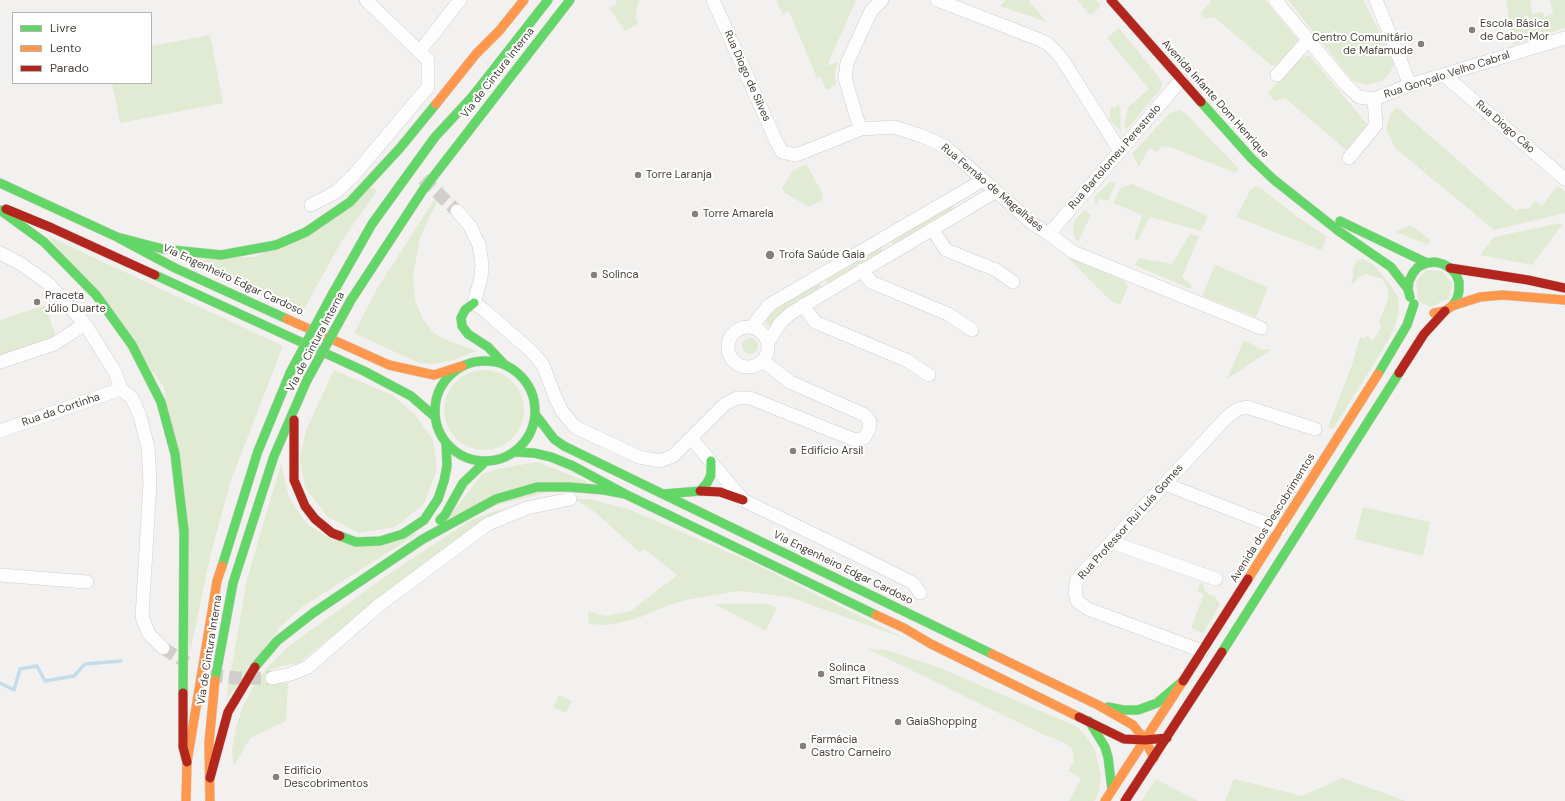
<!DOCTYPE html>
<meta charset="utf-8">
<style>
body{margin:0}
#map{position:relative;width:1565px;height:801px;overflow:hidden;background:#f3f1ef;font-family:"DM Sans",sans-serif}
canvas{display:block}
.legend{position:absolute;left:12px;top:12px;width:140px;height:72px;box-sizing:border-box;background:#fff;border:1px solid #b6b4b1;margin:0;padding:5px 7px;list-style:none;font-size:12px;color:#49433b}
.legend li{display:flex;align-items:center;gap:8px;height:20px}
.legend b{width:20px;border:1px solid #b6b4b1}
</style>
<div id="map">
<canvas width="1565" height="801"></canvas>
<ul class="legend">
<li><b style="height:5px;background:#63d668"></b>Livre</li>
<li><b style="height:5px;background:#ff974d"></b>Lento</li>
<li><b style="height:5px;background:#b3261e"></b>Parado</li>
</ul>
</div>
<script>
const ctx = document.querySelector('canvas').getContext('2d');
ctx.lineJoin = 'round';
function fillPath(path, color) { ctx.fillStyle = color; ctx.fill(path, 'evenodd'); }
const toPath = rows => new Path2D(rows.map(r => 'M' + r).join(''));
function strokePath(path, color, width, dash) { ctx.strokeStyle = color; ctx.lineWidth = width; ctx.lineCap = dash ? 'butt' : 'round'; ctx.setLineDash(dash || []); ctx.stroke(path); }
function drawText(font, color, halo, rows, align = 'center') {
  ctx.font = font + ' "DM Sans",sans-serif'; ctx.lineWidth = 4; ctx.setLineDash([]); ctx.textBaseline = 'middle'; ctx.strokeStyle = halo; ctx.fillStyle = color; for (const [text, x, y, turn = 0] of rows) {
    ctx.save(); ctx.translate(x, y); ctx.rotate((+turn || 0) * Math.PI / 180); ctx.textAlign = isNaN(turn) ? turn : align; if (halo) ctx.strokeText(text, 0, 0); ctx.fillText(text, 0, 0); ctx.restore();
  }
}
fillPath(toPath([
 [616,0,640,0,637,6,636,17,638,24,625,31,609,8,617,4],
 [776,0,856,0,827,66,838,62,835,72,836,85,826,90,820,76,817,78,789,11,783,14],
 [1006,0,1028,0,1047,22,1000,6],
 [1077,0,1096,0,1101,6,1090,15],
 [1212,0,1265,0,1298,40,1277,65,1271,65,1214,17,1205,19,1200,14],
 [1288,0,1363,0,1395,62,1390,73,1382,81,1366,85,1353,81],
 [1506,0,1530,0,1532,14,1543,12,1544,17,1553,14,1550,0,1565,0,1565,28,1513,45],
 [1119,28,1158,76,1162,84,1160,90,1127,129,1124,127,1128,107,1149,89,1107,38],
 [210,35,223,103,120,123,112,83,151,83,151,46],
 [1309,55,1367,124,1346,150,1285,98,1274,101,1268,93,1300,58],
 [1118,104,1120,107,1121,131,1109,120,1111,106,1114,108],
 [1397,107,1515,210,1530,208,1535,200,1542,206,1557,186,1565,192,1565,213,1494,230,1395,148,1386,129,1390,114],
 [1180,110,1186,114,1238,168,1236,173,1168,146,1167,148,1161,146,1157,152,1149,148,1139,167,1132,154,1170,113],
 [806,164,823,194,821,201,809,207,785,193,782,188,793,171],
 [1111,181,1116,182,1108,201,1100,199,1096,205,1094,197],
 [446,182,420,238,413,275,415,301,424,321,434,333,449,341,477,351,450,361,434,364,419,363,354,333,378,287],
 [1132,184,1208,216,1201,231,1150,217,1138,240,1134,239,1142,215,1113,203,1121,188],
 [372,187,377,191,341,242,302,313,182,257,255,257],
 [1254,187,1259,187,1295,215,1327,237,1321,250,1236,217,1250,191],
 [952,204,956,210,893,247,893,243,889,239],
 [1085,210,1091,215,1078,242,1073,234,1074,221],
 [1560,223,1562,225,1532,265,1480,255,1494,237],
 [1410,225,1431,240,1428,245,1396,232],
 [1190,234,1199,236,1182,277,1193,286,1190,289,1135,265,1139,258,1172,264],
 [48,236,283,346,231,480,211,553,190,653,164,387],
 [881,247,883,251,829,285,825,279],
 [1066,256,1124,281,1128,287,1120,305,1111,301],
 [1363,259,1374,265,1389,283,1398,297,1399,312,1393,331,1382,351,1333,429,1328,427,1352,365,1360,337,1365,338,1366,335,1373,341,1381,327,1379,322,1388,299,1388,289,1382,279,1366,274,1359,277,1353,284,1351,283,1354,274,1352,272,1357,260],
 [1215,265,1268,287,1256,317,1202,296],
 [1427,270,1442,271,1452,283,1449,298,1431,307,1422,303,1418,300,1416,281],
 [818,281,823,289,771,327,764,321,784,302],
 [45,305,56,337,0,356,0,320],
 '742 346a8 8 0 1 1 16 0a8 8 0 1 1-16 0Z',
 [1244,340,1262,350,1272,349,1227,379],
 '444 410a40 40 0 1 1 80 0a40 40 0 1 1-80 0Z',
 [334,370,392,395,414,413,433,440,437,469,424,504,395,527,359,533,328,517,305,488,300,459,306,430],
 [537,462,588,482,449,517,482,474,503,468],
 [281,464,289,498,307,524,331,539,417,534,302,607,280,627,226,700,247,579],
 [574,499,589,499,631,510,751,562,904,638,789,597,758,593,738,591,686,600,664,607,641,617,623,622,607,625,589,624,588,611,605,616,631,611,664,585,667,584,677,575,645,549,639,552,595,512],
 [507,507,475,526,341,629,301,662,294,665,290,664,271,669,267,683,288,683,286,721,250,738,234,766,232,751,236,727,244,704,255,683,268,667,289,646,389,574,471,520],
 [1363,507,1430,522,1423,556,1355,539],
 [1201,582,1203,584,1205,591,1210,595,1215,596,1220,605,1203,633,1191,628,1204,594,1197,591],
 [714,604,767,604,777,607,766,631],
 [868,649,887,650,940,668,1076,726,1086,736,1095,750,1101,778,1098,795,1094,801,1069,801,1081,778,1068,771,1074,762,1072,748,1063,742,1040,733],
 [559,695,572,701,566,713,553,707],
 [1342,778,1406,801,1225,801,1234,779,1302,796],
 [1156,779,1175,789,1198,801,1141,801]
]), '#e1ead2');
strokePath(toPath([
 [0,683,14,690,20,669,37,666,45,681,74,676,85,664,121,661]
]), '#c4dcec', 3.5);
strokePath(toPath([
 [423,179,457,211],
 [163,648,187,663],
 [210,675,238,678,272,678]
]), '#d1cecb', 13, [13, 6]);
const street = toPath([
 [713,0,777,143,782,152,795,155,804,152,861,129,894,127,922,136,946,147,1033,224,1049,234,1073,252,1261,328],
 [937,0,1038,39,1048,44,1057,53,1064,62,1120,151],
 [1275,0,1346,85,1359,97,1374,99,1410,85,1565,38],
 [1376,0,1410,85],
 [420,51,460,0],
 [1277,75,1308,40],
 [1444,75,1565,179],
 [861,129,856,116,845,78,847,63,871,11,882,0],
 [1349,158,1376,125,1374,99],
 [311,205,336,192,353,176,428,87,428,60,366,0],
 [457,211,470,226,479,245,482,264,481,278,474,303,484,310,531,351,543,365,556,399,562,411,575,427,639,457,660,461,673,456,725,404,737,398,750,398,855,440,864,438,869,430,870,422,865,415,790,382,763,361],
 [932,229,946,250,996,270,1013,282],
 [1049,234,1181,80],
 [0,253,21,264,49,284,85,324,115,372,121,389,132,398,140,416,148,447,150,482,142,617,149,634,163,648],
 [862,270,871,282,948,314,972,330],
 [803,305,815,322,906,360,929,375],
 '728 347a20 20 0 1 1 40 0a20 20 0 1 1-40 0Z',
 [752,327,769,305,983,180],
 [768,343,780,323,791,313,995,192],
 [0,362,54,344,85,324],
 [0,431,121,389],
 [691,438,743,500,861,557,913,583,920,593],
 [1165,484,1281,529],
 [1111,542,1216,579],
 [0,575,87,582],
 [1202,651,1088,609,1077,601,1075,591,1077,579,1227,417,1238,409,1247,407,1315,429],
 [272,678,291,674,308,667,378,606,488,524,527,508,570,499]
]);
const fast = toPath([
 [1201,102,1251,158,1273,179,1340,232,1391,267,1408,289],
 [0,183,117,237,175,268,287,319],
 [0,210,44,242,96,295,132,345,161,402,175,454,184,531,183,693],
 [1340,221,1427,263],
 [117,237,163,249,221,255,276,245,306,232,350,202,400,148,436,104],
 [155,275,364,371,411,396,434,416],
 [333,293,372,224,435,137,472,97,548,0],
 [1410,297,1408,289,1409,281,1413,273,1418,267,1427,263,1435,262,1443,264,1450,268,1456,274,1459,282,1459,291,1457,299,1452,306],
 [351,300,423,190,570,0],
 [474,303,465,310,461,318,462,326,468,334,488,347,505,365],
 '435 411a50 50 0 1 1 100 0a50 50 0 1 1-100 0Z',
 [1378,374,1407,325,1414,304],
 [535,414,554,439,564,446,992,654],
 [514,452,534,453,551,457,573,466,625,494,876,615],
 [664,494,700,491,707,483,711,475,711,461],
 [440,520,445,515,463,483,486,461],
 [340,536,356,542,380,541,403,534,424,520,438,499,444,481,447,466,446,443],
 [222,566,258,451,290,373],
 [1222,652,1399,373],
 [255,667,277,641,313,613,423,539,496,499,537,487,569,487,604,490,625,494],
 [215,680,233,583,274,456,307,380],
 [1108,707,1123,710,1138,710,1157,703,1184,680],
 [1089,721,1105,747,1108,757,1112,790]
]);
const slow = toPath([
 [436,104,476,54,499,31,524,0],
 [1434,313,1445,311,1452,306,1480,297,1502,295,1565,300],
 [287,319,389,365,434,375,462,366],
 [1248,579,1378,374],
 [876,615,904,628,931,644,1079,717],
 [992,654,1098,705,1133,725,1145,740,1154,758],
 [186,801,187,762,217,581,222,566],
 [210,801,209,743,215,680],
 [1105,801,1183,681]
]);
const jam = toPath([
 [1111,0,1201,102],
 [6,209,52,228,155,275],
 [1450,268,1528,280,1565,288],
 [1399,373,1424,334,1445,311],
 [294,420,294,480,305,506,315,519,332,533,340,536],
 [700,491,720,492,743,500],
 [1183,681,1248,579],
 [183,693,183,747,187,762],
 [1079,717,1124,739,1145,740,1167,738],
 [210,778,228,712,255,667],
 [1125,801,1222,652]
]);
strokePath(street, '#d1cfcc', 14);
strokePath(fast, '#d2cec6', 10);
strokePath(slow, '#d2cec6', 10);
strokePath(jam, '#d2cec6', 10);
strokePath(street, '#fdfdfd', 13);
strokePath(fast, '#63d668', 9);
strokePath(slow, '#ff974d', 9);
strokePath(jam, '#b3261e', 9);
const fastBridge = toPath([
 [290,373,333,293],
 [307,380,351,300]
]);
strokePath(fastBridge, '#c8bead', 10, []);
strokePath(fastBridge, '#63d668', 9);
for (const [x, y, r, color] of [
 [1472,30,4,"#84807a"],
 [1421,44,4,"#84807a"],
 [638,175,4,"#84807a"],
 [695,214,4,"#84807a"],
 [770,255,5,"#84807a"],
 [594,275,4,"#84807a"],
 [37,302,4,"#84807a"],
 [793,451,4,"#84807a"],
 [821,674,4,"#84807a"],
 [898,722,4,"#84807a"],
 [803,746,4,"#84807a"],
 [276,777,4,"#84807a"]
]) { const dot = new Path2D(); dot.arc(x, y, r, 0, 2 * Math.PI); ctx.fillStyle = color; ctx.fill(dot); strokePath(dot, '#fff', 1.5); }
drawText('11px', '#49433b', '#fff', [
 ["Escola Básica",1480,24],
 ["de Cabo-Mor",1480,37],
 ["Centro Comunitário",1413,38,"right"],
 ["de Mafamude",1413,51,"right"],
 ["Torre Laranja",646,175],
 ["Torre Amarela",703,214],
 ["Trofa Saúde Gaia",779,255],
 ["Solinca",602,275],
 ["Praceta",45,296],
 ["Júlio Duarte",45,309],
 ["Edifício Arsil",801,451],
 ["Solinca",829,668],
 ["Smart Fitness",829,681],
 ["GaiaShopping",906,722],
 ["Farmácia",811,740],
 ["Castro Carneiro",811,753],
 ["Edifício",284,771],
 ["Descobrimentos",284,784]
], 'left');
drawText('11px', '#49433b', '#fff', [
 ["Via de Cintura Interna",498,73,-52],
 ["Rua Gonçalo Velho Cabral",1447,75,-18],
 ["Rua Diogo de Silves",747,76,66],
 ["Avenida Infante Dom Henrique",1215,99,48],
 ["Rua Diogo Cão",1505,127,41],
 ["Rua Bartolomeu Perestrelo",1115,157,-49],
 ["Rua Fernão de Magalhães",992,188,40],
 ["Via Engenheiro Edgar Cardoso",233,280,25],
 ["Via de Cintura Interna",316,342,-62],
 ["Rua da Cortinha",61,410,-19],
 ["Avenida dos Descobrimentos",1273,518,-58],
 ["Rua Professor Rui Luís Gomes",1131,522,-48],
 ["Via Engenheiro Edgar Cardoso",843,568,26],
 ["Via de Cintura Interna",210,650,-81]
]);
</script>
